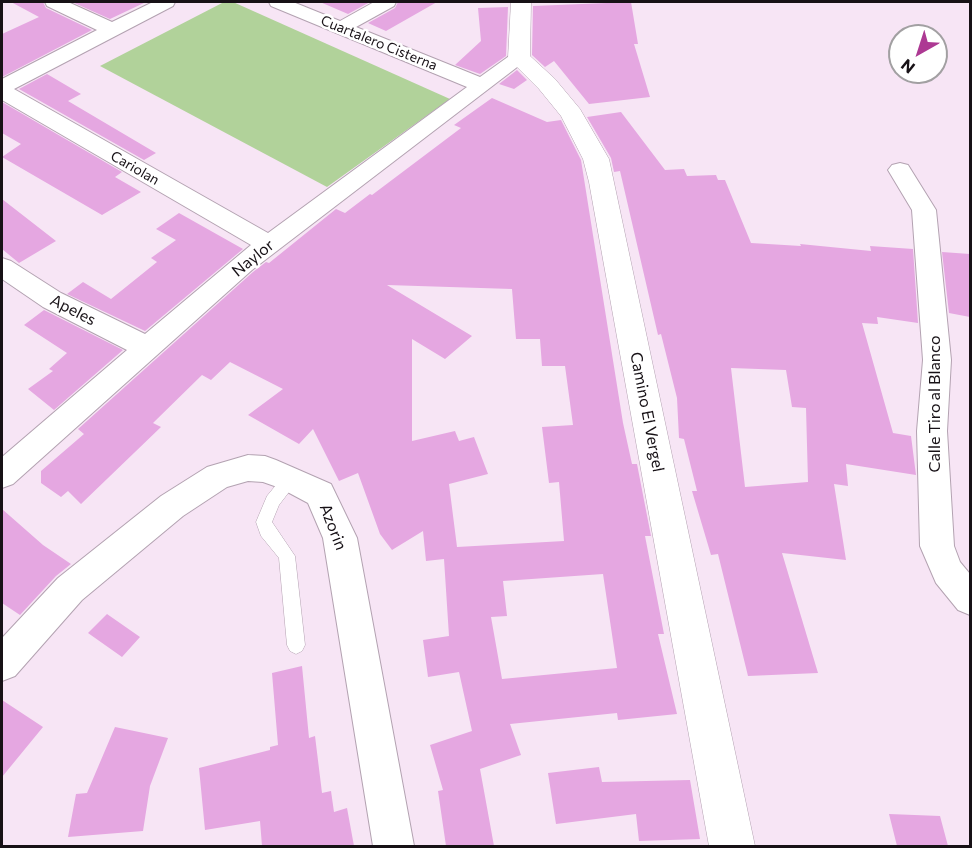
<!DOCTYPE html>
<style>
body{margin:0}
#map{position:relative;width:972px;height:848px;overflow:hidden;background:#f7e5f5;font-family:Commissioner,sans-serif}
canvas{display:block}
.frame{position:absolute;inset:0;border:3px solid #171116;pointer-events:none}
.north{position:absolute;left:888px;top:24px;width:60px;height:60px;box-sizing:border-box;background:#fff;border:2px solid #a2a0a2;border-radius:50%;rotate:219deg;font-size:16px;font-weight:700;line-height:24px;text-align:center;color:#171116}
.north::after{content:'';display:block;margin:auto;width:21px;height:27px;background:#ad3993;clip-path:polygon(50% 0,100% 100%,50% 72%,0 100%)}
</style>
<div id="map">
<canvas width="972" height="848"></canvas>
<div class="frame"></div>
<div class="north">N</div>
</div>
<script>
const ctx = document.querySelector('canvas').getContext('2d');
ctx.lineJoin = 'round';
function fillPath(path, color) { ctx.fillStyle = color; ctx.fill(path, 'evenodd'); }
const toPath = rows => new Path2D(rows.map(r => 'M' + r).join(''));
function strokePath(path, color, width, dash) { ctx.strokeStyle = color; ctx.lineWidth = width; ctx.lineCap = dash ? 'butt' : 'round'; ctx.setLineDash(dash || []); ctx.stroke(path); }
function drawText(font, color, halo, rows, align = 'center') {
  ctx.font = font + ' Commissioner,sans-serif'; ctx.lineWidth = 5; ctx.setLineDash([]); ctx.textBaseline = 'middle'; ctx.strokeStyle = halo; ctx.fillStyle = color; for (const [text, x, y, turn = 0] of rows) {
    ctx.save(); ctx.translate(x, y); ctx.rotate((+turn || 0) * Math.PI / 180); ctx.textAlign = isNaN(turn) ? turn : align; if (halo) ctx.strokeText(text, 0, 0); ctx.fillText(text, 0, 0); ctx.restore();
  }
}
fillPath(toPath([
 [224,2,233,2,450,99,327,187,100,66]
]), '#b1d29a');
fillPath(toPath([
 [11,2,43,2,46,8,92,30,2,77,2,34,39,17],
 [72,2,146,2,110,19],
 [320,2,370,2,348,14],
 [398,2,437,2,386,31,368,23,395,8],
 [631,2,638,44,634,44,650,97,589,104,554,61,545,67,532,55,533,6],
 [508,7,506,56,480,74,455,65,481,41,478,8],
 [517,70,527,80,514,89,499,84],
 [47,74,81,94,68,101,156,153,144,160,19,89],
 [492,98,547,122,561,120,581,160,623,423,632,464,637,464,651,536,645,536,664,634,658,634,677,714,618,720,617,713,510,724,521,755,480,769,494,846,446,846,438,791,443,790,430,745,472,731,459,672,428,677,423,640,449,636,444,559,426,561,423,531,392,550,380,534,358,473,339,481,313,429,299,444,248,415,283,389,230,362,211,380,202,375,153,423,161,427,81,504,68,491,61,497,41,483,41,471,84,434,78,429,253,272,266,262,269,263,336,209,345,213,370,194,372,195,461,128,454,125],
 [387,285,512,289,516,339,540,339,542,366,565,366,573,425,542,427,549,483,559,482,564,541,457,547,449,484,488,474,474,437,459,441,455,431,412,441,412,339,445,359,472,336],
 [603,574,617,668,502,679,491,617,507,616,503,581],
 [2,102,122,172,115,177,141,192,102,215,2,157,21,144,2,133],
 [621,112,665,170,684,169,687,176,716,175,718,180,725,180,751,243,801,246,800,244,871,251,870,246,913,249,918,323,877,317,878,324,862,323,893,433,911,436,916,475,846,464,848,486,834,484,846,560,782,553,818,673,748,676,718,554,711,555,692,491,697,491,684,439,679,438,677,398,661,334,658,335,620,171,614,172,611,158,587,117],
 [731,368,786,370,792,407,806,408,808,482,745,487],
 [2,199,56,241,19,263,2,249],
 [179,213,243,249,145,331,67,294,83,282,111,299,157,262,151,258,176,240,156,229],
 [942,252,970,254,970,317,949,313],
 [44,310,123,350,54,410,28,389,53,371,49,369,67,353,24,325],
 [2,509,43,545,71,564,56,576,20,615,2,603],
 [107,614,140,637,122,657,88,633],
 [302,666,309,738,315,736,322,793,331,791,334,812,347,808,354,846,262,846,260,821,205,830,199,768,270,750,270,747,278,745,272,673],
 [2,700,43,727,2,777],
 [115,727,168,738,150,786,143,831,68,837,76,794,87,793],
 [599,767,602,782,690,780,700,839,639,841,636,814,556,824,548,773],
 [889,814,940,816,948,846,897,846]
]), '#e5a7e1');
const service = toPath([
 [291,472,297,474,299,479,279,505,272,522,295,556,305,645,302,651,296,654,290,651,287,645,279,558,261,536,256,522,267,496,285,474,291,472]
]);
const minor = toPath([
 [45,2,68,2,112,22,153,2,175,2,173,6,14,89,268,233,467,87,271,6,269,2,293,2,340,21,374,2,396,2,394,6,356,27,480,77,512,54,519,52,526,54,529,58,252,270,13,484,2,488,2,457,127,350,43,307,2,279,2,258,11,261,61,293,145,334,251,245,2,100,2,79,97,30,47,6,45,2],
 [900,163,908,165,936,210,951,360,947,431,954,546,960,562,970,574,970,615,958,610,936,583,920,546,917,431,923,360,912,210,888,170,892,165,900,163],
 [248,455,265,456,276,460,331,484,357,538,414,846,373,846,323,538,308,503,280,488,263,482,248,481,227,487,183,516,82,600,15,676,2,681,2,638,58,578,161,496,207,467,248,455]
]);
const tertiary = toPath([
 [511,2,531,2,530,56,555,79,580,109,609,159,755,846,709,846,589,182,583,159,561,116,539,89,508,58,511,2]
]);
strokePath(service, '#b3a2b1', 1);
strokePath(minor, '#b3a2b1', 2);
strokePath(tertiary, '#b3a2b1', 1);
fillPath(service, '#fff');
fillPath(minor, '#fff');
fillPath(tertiary, '#fff');
drawText('14px', '#171116', '#fff', [
 ["Cuartalero Cisterna",379,43,22],
 ["Cariolan",135,168,30]
]);
drawText('16px', '#171116', '#fff', [
 ["Naylor",253,258,-39],
 ["Apeles",73,310,27],
 ["Calle Tiro al Blanco",935,404,-90],
 ["Camino El Vergel",647,412,79],
 ["Azorin",333,527,69]
]);
</script>
